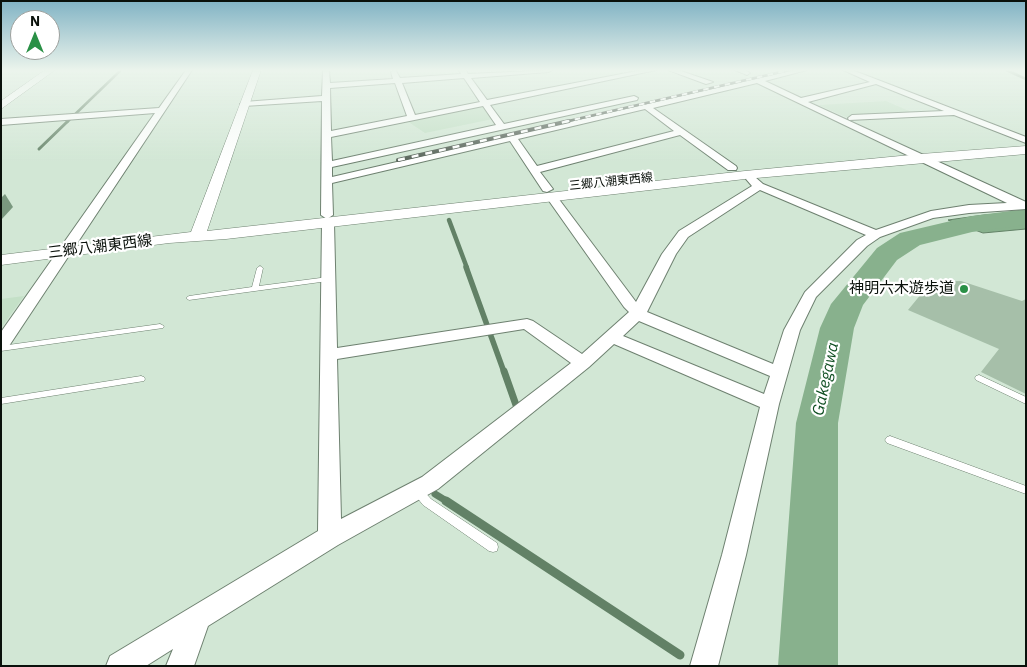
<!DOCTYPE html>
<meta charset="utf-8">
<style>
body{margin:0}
#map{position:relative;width:1027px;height:667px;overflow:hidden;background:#d2e7d5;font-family:"IBM Plex Sans",sans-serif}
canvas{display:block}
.frame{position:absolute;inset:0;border:2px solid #0a110b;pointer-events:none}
.north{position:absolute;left:10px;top:10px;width:50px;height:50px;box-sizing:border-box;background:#fff;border:1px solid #9da09d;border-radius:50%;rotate:0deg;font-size:14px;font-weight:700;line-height:20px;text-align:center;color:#0a110b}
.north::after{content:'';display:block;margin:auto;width:18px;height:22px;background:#2a9046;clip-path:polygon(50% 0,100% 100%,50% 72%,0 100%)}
</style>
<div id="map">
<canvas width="1027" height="667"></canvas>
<div class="frame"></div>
<div class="north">N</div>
</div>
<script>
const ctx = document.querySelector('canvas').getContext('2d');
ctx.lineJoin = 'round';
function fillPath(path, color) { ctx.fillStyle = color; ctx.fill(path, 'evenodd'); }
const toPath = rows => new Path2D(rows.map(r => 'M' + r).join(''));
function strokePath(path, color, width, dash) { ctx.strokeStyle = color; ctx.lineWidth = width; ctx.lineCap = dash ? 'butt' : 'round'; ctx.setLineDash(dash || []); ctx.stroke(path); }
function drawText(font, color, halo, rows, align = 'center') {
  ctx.font = font + ' "IBM Plex Sans","Noto Sans JP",sans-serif'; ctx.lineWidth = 4.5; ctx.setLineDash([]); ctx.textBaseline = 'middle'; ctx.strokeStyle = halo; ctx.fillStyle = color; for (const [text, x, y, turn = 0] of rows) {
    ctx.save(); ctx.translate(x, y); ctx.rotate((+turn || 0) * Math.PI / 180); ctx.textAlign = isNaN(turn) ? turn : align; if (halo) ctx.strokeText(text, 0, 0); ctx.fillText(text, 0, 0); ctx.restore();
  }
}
fillPath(toPath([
 [886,101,914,113,846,117,818,105],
 [480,106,484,106,493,119,425,133,407,121],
 [24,296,1,328,1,299]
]), '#c4e0c7');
fillPath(toPath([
 [961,281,1022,301,1026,299,1026,394,981,372,999,349,908,310,931,282]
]), '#a6bfa9');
const water = toPath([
 [1026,212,1026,229,983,233,948,220,984,215,1026,212]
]);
fillPath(water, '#88b18d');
strokePath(water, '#628166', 1);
strokePath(toPath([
 [1006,70,1026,79],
 [67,122,121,70]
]), '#628166', 2.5);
strokePath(toPath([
 [39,149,68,121]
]), '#628166', 3);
strokePath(toPath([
 [449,220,467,268]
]), '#628166', 4.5);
strokePath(toPath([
 [466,267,504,372]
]), '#628166', 5.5);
strokePath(toPath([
 [504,371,516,405],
 [435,494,448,502]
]), '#628166', 7);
strokePath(toPath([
 [446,501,680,655]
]), '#628166', 9);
fillPath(toPath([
 [1026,209,1026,225,972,232,920,245,897,260,863,305,854,328,838,423,838,666,778,666,796,423,820,328,831,304,877,248,900,233,972,216,1026,209]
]), '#88b18d');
const service = toPath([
 [260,266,263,268,259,286,328,277,331,279,328,281,189,300,186,298,189,296,252,287,257,268,260,266],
 [160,324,164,326,163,328,1,351,1,346,160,324],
 [979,375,1026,397,1026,404,976,380,975,378,976,376,979,375],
 [141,376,144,377,145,379,144,381,1,404,1,398,141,376],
 [890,436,1026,486,1026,494,887,443,885,440,887,437,890,436],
 [417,487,421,488,431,499,497,543,498,547,497,551,493,552,489,551,423,505,412,491,413,488,417,487]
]);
const minor = toPath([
 [186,70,192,70,7,349,1,350,1,332,155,113,1,125,1,119,159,108,186,70],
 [323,70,329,70,330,83,393,79,391,72,394,70,396,71,400,78,461,74,459,70,466,70,468,74,552,70,549,72,471,78,487,100,642,70,656,70,490,105,504,124,634,96,638,98,637,100,332,167,332,177,795,70,807,70,765,81,801,98,870,82,843,70,852,70,1026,137,1026,143,954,115,849,120,848,118,852,115,944,111,876,84,808,102,1026,202,1026,209,969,213,933,218,880,237,867,246,816,297,800,330,779,404,746,555,718,666,690,666,722,555,760,407,614,344,589,367,438,489,338,545,208,626,194,666,166,666,173,649,146,666,106,666,110,656,318,531,322,223,324,220,332,220,334,223,337,348,527,319,533,321,582,354,629,312,624,307,547,198,545,196,547,194,555,194,636,302,662,254,679,231,752,186,746,179,747,177,755,177,763,184,876,230,931,211,969,205,1007,203,757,83,653,108,736,166,737,168,736,170,728,170,680,135,540,172,553,189,547,192,543,191,510,141,332,183,333,215,327,219,321,215,322,101,244,106,240,104,244,102,322,96,323,70],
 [464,78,480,102,415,115,402,83,464,78],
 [395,83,407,116,331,131,330,88,395,83],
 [483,106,496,125,332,161,331,137,483,106],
 [645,109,674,131,537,166,518,139,645,109],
 [760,190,866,235,857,240,805,292,784,330,773,364,647,312,676,254,688,237,760,190],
 [639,321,770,376,764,394,623,336,639,321],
 [524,329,571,363,422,477,341,519,337,359,524,329],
 [668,70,678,70,713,82,706,84,668,70],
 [735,70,745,70,750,73,747,75,735,70]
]);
const tertiary = toPath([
 [45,70,55,70,1,109,1,101,45,70],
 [253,70,261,70,207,231,745,171,921,154,1026,146,1026,154,745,179,226,239,169,243,1,265,1,255,191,232,253,70]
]);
strokePath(service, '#6e8170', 1);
strokePath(minor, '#6e8170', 2);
strokePath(tertiary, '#6e8170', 1);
fillPath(service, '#fff');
fillPath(minor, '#fff');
fillPath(tertiary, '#fff');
const railFar1 = toPath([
 [564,122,789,70]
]);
const rail = toPath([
 [398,160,569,121]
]);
strokePath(railFar1, '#576359', 2.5);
strokePath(rail, '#576359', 4);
strokePath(railFar1, '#fff', 2, [5.5]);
strokePath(rail, '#fff', 2.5, [7]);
fillPath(toPath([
 [5,194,13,207,1,220,1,198]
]), '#7a987f');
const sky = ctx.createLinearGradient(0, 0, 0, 163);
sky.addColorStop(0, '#81b3c4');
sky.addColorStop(0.43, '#ebf4ec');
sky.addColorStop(1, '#ebf4ec00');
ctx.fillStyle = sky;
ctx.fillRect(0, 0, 1027, 163);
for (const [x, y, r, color] of [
 [964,289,5,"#2a9046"]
]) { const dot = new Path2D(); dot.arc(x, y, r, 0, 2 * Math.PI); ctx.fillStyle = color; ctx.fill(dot); strokePath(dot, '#fff', 2); }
drawText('12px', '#0a110b', '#fff', [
 ["三郷八潮東西線",611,182,-6]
]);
drawText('15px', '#0a110b', '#fff', [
 ["三郷八潮東西線",100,247,-7]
]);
drawText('15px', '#0a110b', '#fff', [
 ["神明六木遊歩道",954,289]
], 'right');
drawText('italic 16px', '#0e4e21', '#fff', [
 ["Gakegawa",826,379,-78]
]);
</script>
